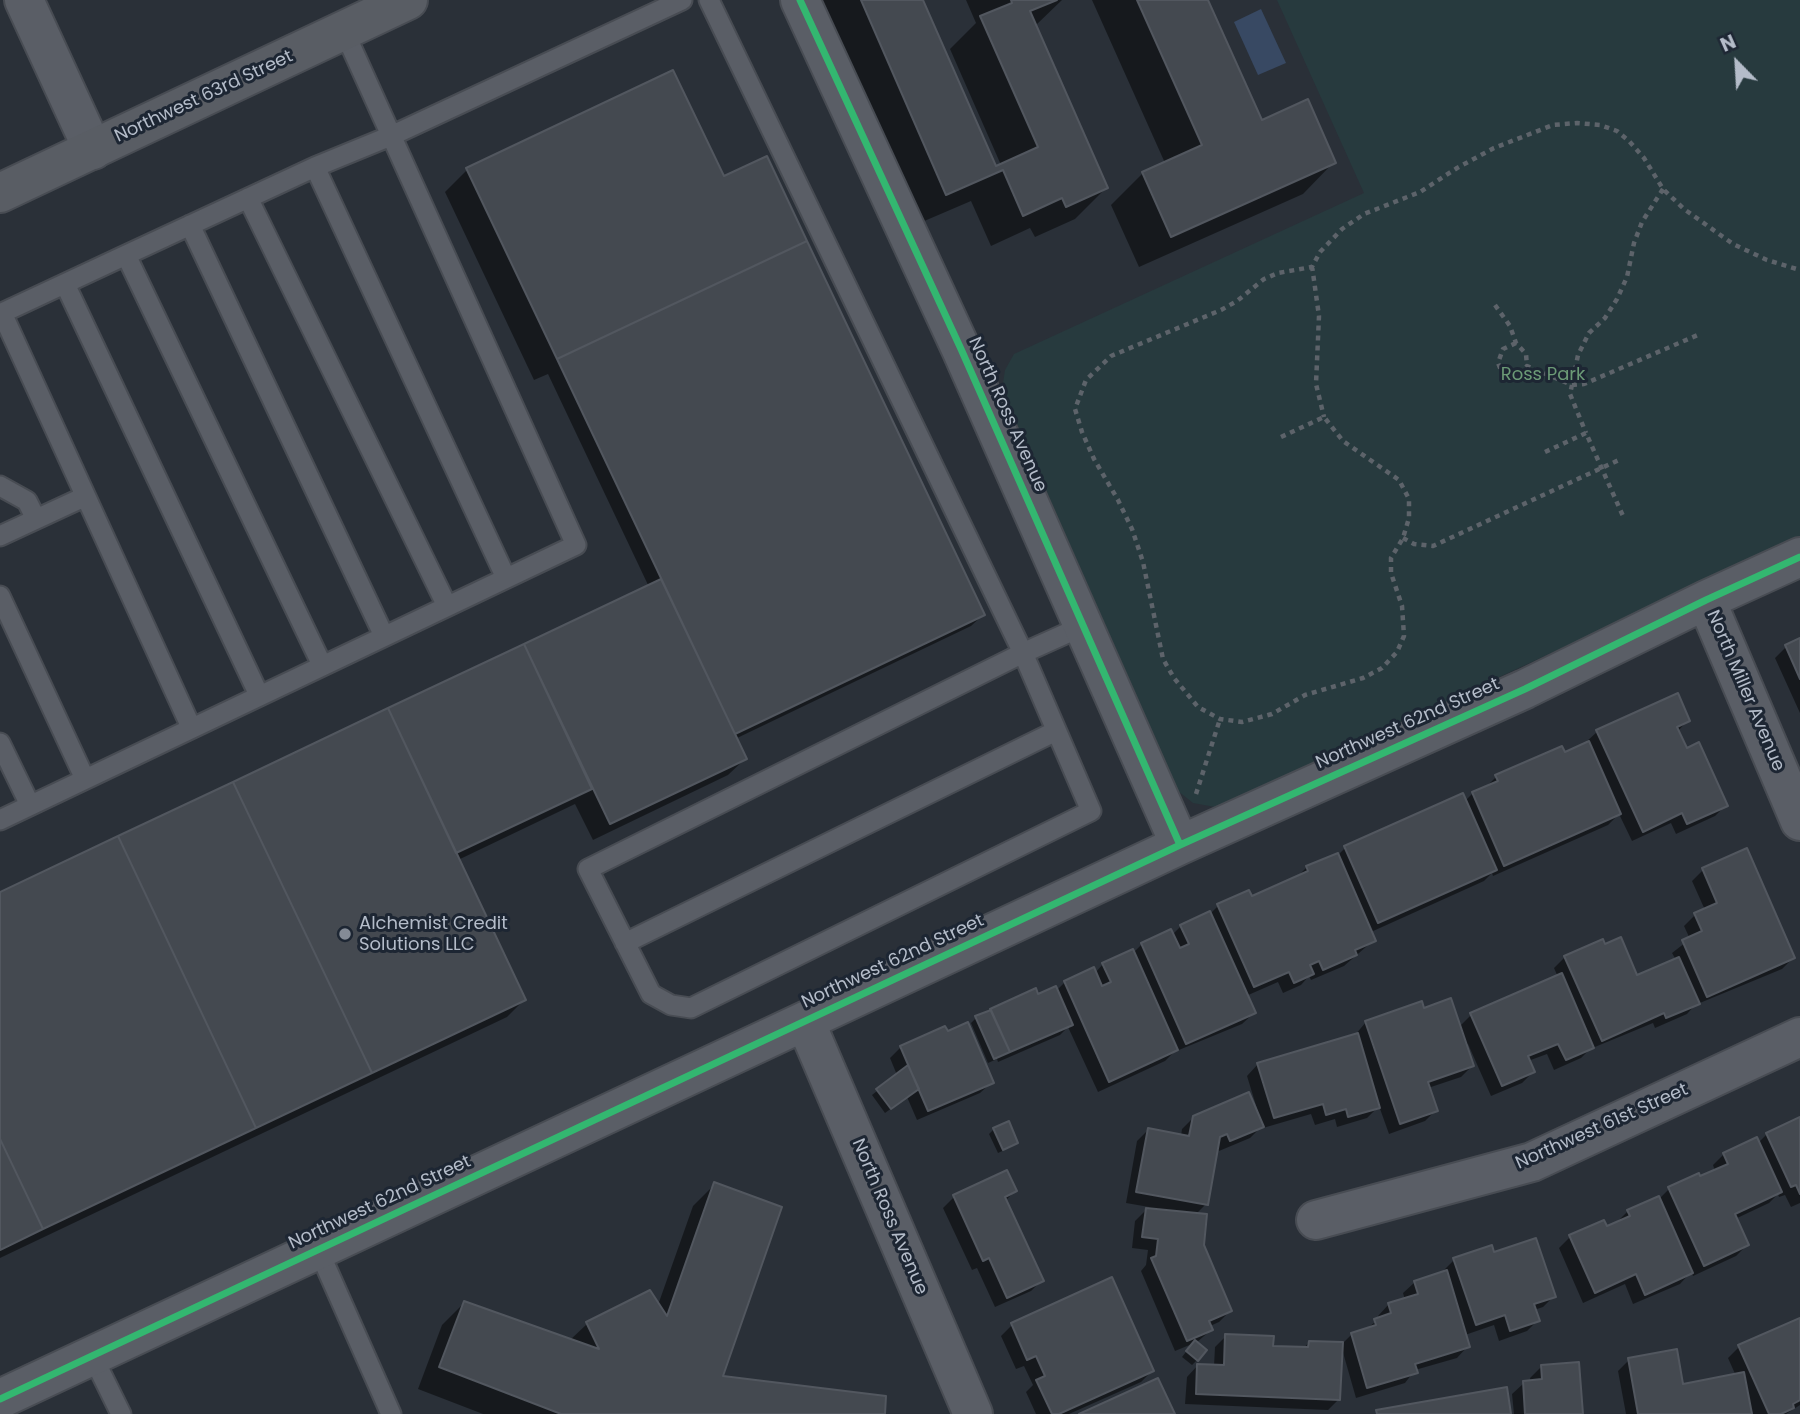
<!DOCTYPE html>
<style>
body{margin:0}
#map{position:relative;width:1800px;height:1414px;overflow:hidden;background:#2a3038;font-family:Poppins,sans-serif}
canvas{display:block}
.north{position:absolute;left:1702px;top:28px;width:70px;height:70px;-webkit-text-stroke:5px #1d2633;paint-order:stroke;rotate:336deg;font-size:19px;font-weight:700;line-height:28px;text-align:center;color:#b4bcc9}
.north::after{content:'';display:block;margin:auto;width:24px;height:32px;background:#b4bcc9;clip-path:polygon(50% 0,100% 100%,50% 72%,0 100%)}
</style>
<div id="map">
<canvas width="1800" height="1414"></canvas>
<div class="north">N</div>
</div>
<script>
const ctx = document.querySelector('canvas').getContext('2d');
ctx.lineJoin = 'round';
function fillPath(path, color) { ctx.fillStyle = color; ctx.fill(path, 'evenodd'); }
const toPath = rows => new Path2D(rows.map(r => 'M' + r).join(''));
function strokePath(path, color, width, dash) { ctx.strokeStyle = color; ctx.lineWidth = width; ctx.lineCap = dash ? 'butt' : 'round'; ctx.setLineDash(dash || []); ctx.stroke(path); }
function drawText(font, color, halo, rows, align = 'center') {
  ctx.font = font + ' Poppins,sans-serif'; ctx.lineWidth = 6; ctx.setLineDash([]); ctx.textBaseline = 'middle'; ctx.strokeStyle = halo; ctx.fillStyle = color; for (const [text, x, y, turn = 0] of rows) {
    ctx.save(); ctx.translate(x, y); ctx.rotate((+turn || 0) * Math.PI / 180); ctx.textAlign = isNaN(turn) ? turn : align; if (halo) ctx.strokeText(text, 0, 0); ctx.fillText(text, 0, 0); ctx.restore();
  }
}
fillPath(toPath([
 [1277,0,1800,0,1800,538,1233,800,1215,807,1193,803,1178,791,1002,390,1005,370,1014,354,1364,193]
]), '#273a3e');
fillPath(toPath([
 [1261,9,1286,63,1258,75,1234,22]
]), '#384963');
fillPath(toPath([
 [816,0,921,0,995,168,1001,165,950,49,976,23,966,0,1062,0,1035,26,1106,188,1075,219,1035,237,1030,228,991,246,971,201,915,225],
 [1092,0,1206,0,1261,122,1334,162,1303,194,1139,267,1111,205,1143,173,1165,163],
 [467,170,723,178,983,615,971,626,735,739,745,759,728,775,593,840,575,804,458,860,524,1000,507,1017,0,1258,0,895,649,587,548,374,534,380,445,192],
 [1800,640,1800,713,1775,658,1786,647],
 [1688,720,1678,731,1686,750,1726,805,1715,816,1676,834,1671,823,1632,841,1619,814,1608,825,1493,876,1492,873,1484,881,1371,932,1374,940,1344,966,1311,980,1309,976,1301,985,1283,993,1278,982,1246,996,1254,1013,1242,1024,1174,1052,1165,1061,1098,1092,1068,1027,1060,1035,998,1062,997,1059,988,1063,971,1023,976,1018,1056,991,1065,982,1095,973,1103,964,1133,953,1142,944,1172,935,1181,926,1210,914,1218,906,1251,898,1297,877,1307,867,1339,854,1345,848,1465,801,1473,793,1485,788,1496,777,1587,744,1586,742,1598,731],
 [1703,870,1793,958,1782,969,1695,1005,1687,1014,1655,1028,1653,1023,1590,1049,1581,1058,1554,1070,1547,1054,1528,1061,1533,1072,1522,1083,1491,1096,1468,1044,1465,1045,1472,1066,1461,1077,1428,1088,1436,1110,1425,1121,1389,1134,1379,1106,1367,1118,1337,1127,1335,1119,1315,1125,1311,1114,1263,1128,1262,1126,1250,1138,1219,1151,1216,1145,1206,1204,1195,1215,1202,1245,1230,1311,1219,1322,1210,1326,1211,1330,1196,1343,1197,1360,1192,1365,1182,1357,1192,1344,1175,1351,1141,1271,1146,1265,1148,1250,1132,1248,1135,1221,1149,1207,1126,1203,1137,1141,1148,1130,1181,1136,1182,1129,1194,1117,1258,1112,1247,1076,1258,1064,1355,1035,1366,1022,1423,1010,1459,1027,1471,1015,1558,977,1554,968,1565,957,1636,977,1676,960,1672,953,1690,939,1684,926,1695,915,1705,910,1692,881],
 [901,1047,992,1082,980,1093,917,1120,907,1097,885,1113,872,1095,897,1075,890,1058],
 [1800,1119,1800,1203,1791,1207,1785,1195,1779,1197,1778,1194,1769,1203,1735,1219,1747,1245,1736,1256,1693,1276,1691,1272,1680,1284,1633,1304,1625,1284,1583,1303,1559,1248,1570,1237,1606,1228,1617,1222,1628,1211,1659,1199,1669,1189,1715,1171,1713,1165,1724,1154,1758,1143,1767,1134],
 [994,1129,1016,1142,1011,1147,998,1153,989,1134],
 [715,1184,721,1378,883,1414,483,1414,418,1389,442,1325,464,1303,570,1340,587,1324,649,1293,658,1305,693,1206],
 [1015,1191,1005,1201,1042,1280,1031,1291,995,1307,977,1268,972,1270,943,1208,954,1197],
 [1492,1254,1554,1296,1543,1307,1534,1310,1538,1320,1527,1331,1499,1341,1494,1325,1465,1335,1468,1346,1457,1358,1415,1370,1405,1383,1356,1398,1342,1349,1339,1399,1328,1410,1185,1404,1187,1377,1198,1365,1214,1366,1215,1347,1226,1336,1271,1348,1303,1349,1309,1342,1342,1344,1352,1334,1365,1330,1379,1319,1378,1316,1389,1304,1405,1300,1403,1293,1415,1282,1444,1273,1443,1271,1454,1260],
 [1800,1320,1800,1405,1786,1414,1753,1414,1752,1411,1751,1414,1626,1414,1618,1371,1629,1360,1682,1386,1736,1376,1728,1358,1739,1347],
 [1012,1325,1152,1371,1141,1382,1069,1414,1036,1414,1026,1392,1033,1385,1024,1366,1016,1369,1001,1336],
 [1541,1367,1581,1414,1514,1414,1512,1394,1524,1383,1531,1382,1530,1378]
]), '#0007');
const building = toPath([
 [861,0,923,0,996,166,1038,147,980,16,1012,3,1011,0,1057,0,1030,11,1108,188,1066,207,1062,198,1023,216,1003,170,946,195,861,0],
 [1137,0,1208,0,1262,120,1308,99,1336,163,1171,237,1142,172,1202,145,1137,0],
 [673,70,724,176,767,156,807,241,557,359,466,168,673,70],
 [807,241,985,615,735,734,557,359,807,241],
 [661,579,747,759,610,824,524,644,661,579],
 [1800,638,1800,679,1785,645,1800,638],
 [524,644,592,789,456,853,388,708,524,644],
 [1678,693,1690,721,1677,727,1687,748,1699,742,1728,806,1687,824,1682,813,1643,832,1596,730,1678,693],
 [388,708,526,1000,372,1073,233,782,388,708],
 [1589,741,1621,814,1504,866,1472,792,1498,781,1495,775,1562,746,1565,752,1589,741],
 [233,782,372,1073,256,1128,118,836,233,782],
 [1463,793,1497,870,1378,923,1344,846,1463,793],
 [118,836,256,1128,43,1229,0,1139,0,892,118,836],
 [1747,848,1795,958,1707,997,1682,940,1702,931,1694,913,1717,903,1702,868,1747,848],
 [1338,853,1376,941,1355,950,1357,955,1323,970,1319,961,1310,965,1314,974,1294,983,1289,972,1254,987,1217,904,1249,890,1252,896,1308,871,1306,866,1338,853],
 [1210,911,1256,1013,1186,1044,1141,943,1171,929,1180,948,1189,944,1180,925,1210,911],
 [1621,937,1637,975,1679,957,1700,1004,1666,1018,1664,1013,1602,1041,1564,956,1603,939,1605,944,1621,937],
 [1133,949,1178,1050,1109,1082,1064,981,1094,967,1102,986,1111,982,1102,963,1133,949],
 [1562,973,1594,1048,1566,1060,1558,1044,1528,1056,1535,1072,1502,1086,1470,1013,1562,973],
 [1056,986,1073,1025,1010,1052,990,1009,1036,988,1038,994,1056,986],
 [1451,998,1474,1066,1428,1082,1438,1111,1400,1124,1365,1021,1422,1001,1424,1008,1451,998],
 [991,1010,1010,1052,994,1059,975,1016,991,1010],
 [968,1022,994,1083,928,1111,900,1046,945,1026,948,1031,968,1022],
 [1358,1033,1380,1108,1348,1117,1346,1109,1326,1115,1323,1104,1274,1118,1257,1063,1358,1033],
 [908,1065,919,1089,891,1109,876,1089,908,1065],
 [1249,1092,1264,1127,1230,1141,1227,1134,1220,1137,1208,1205,1136,1192,1148,1128,1189,1136,1193,1116,1249,1092],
 [1800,1117,1800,1194,1796,1185,1791,1187,1766,1133,1800,1117],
 [1009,1121,1018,1143,1003,1150,993,1128,1009,1121],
 [1757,1137,1782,1192,1735,1214,1749,1245,1704,1266,1668,1187,1699,1173,1700,1176,1728,1164,1723,1153,1757,1137],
 [0,1139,43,1229,0,1250,0,1139],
 [1007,1170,1017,1191,1005,1197,1044,1281,1007,1298,989,1258,983,1261,953,1195,1007,1170],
 [714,1182,782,1207,723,1376,886,1396,885,1414,561,1414,439,1367,464,1301,599,1349,586,1322,650,1290,667,1316,714,1182],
 [1659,1196,1693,1273,1645,1295,1636,1274,1595,1293,1569,1235,1604,1220,1607,1226,1630,1216,1627,1210,1659,1196],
 [1146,1208,1207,1214,1204,1245,1232,1311,1209,1321,1213,1330,1187,1341,1151,1258,1156,1256,1158,1239,1142,1237,1146,1208],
 [1536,1238,1556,1297,1534,1304,1540,1321,1510,1331,1505,1315,1476,1325,1453,1258,1492,1245,1494,1252,1536,1238],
 [1447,1270,1470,1347,1415,1364,1418,1373,1367,1388,1351,1333,1376,1325,1374,1319,1391,1313,1388,1303,1418,1294,1414,1281,1447,1270],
 [1112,1277,1154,1371,1059,1414,1052,1414,1036,1380,1045,1376,1036,1356,1027,1360,1011,1323,1112,1277],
 [1800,1318,1800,1400,1793,1404,1794,1408,1781,1414,1769,1414,1738,1345,1800,1318],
 [1225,1334,1274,1336,1273,1346,1308,1347,1309,1341,1343,1342,1340,1400,1196,1394,1197,1364,1224,1365,1225,1334],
 [1195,1340,1207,1350,1198,1361,1186,1351,1195,1340],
 [1677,1349,1683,1384,1744,1372,1752,1414,1638,1414,1628,1358,1677,1349],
 [1579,1362,1583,1414,1525,1414,1523,1381,1542,1379,1541,1365,1579,1362],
 [1158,1378,1175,1414,1079,1414,1158,1378],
 [1507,1387,1511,1414,1377,1414,1376,1410,1507,1387]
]);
fillPath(building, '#444950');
strokePath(building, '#52575f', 2);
const service = toPath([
 [709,0,1023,653,1083,626],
 [315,167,506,578],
 [248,198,447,606],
 [190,225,384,636],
 [126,255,322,665],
 [65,284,259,695],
 [2,313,191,727],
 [0,320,2,313,126,255,315,167,393,135,682,0],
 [0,486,27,501,36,519],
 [0,536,84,497],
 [0,596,85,779],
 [1023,653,1091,811,691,1008,671,1005,651,994,588,869,1023,653],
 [0,743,30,805],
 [0,820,576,545,344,31],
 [625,943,1056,731],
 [318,1249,391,1414],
 [92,1355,121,1414]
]);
const minor = toPath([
 [24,0,93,150],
 [800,0,961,349,1180,845],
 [1706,600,1800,821],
 [805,1021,973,1414],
 [1316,1220,1532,1162,1800,1037],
 [0,1399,1180,845,1525,689,1706,600,1800,557]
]);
const secondary = toPath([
 [0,193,408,0]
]);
strokePath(service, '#484c53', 23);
strokePath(minor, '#484c53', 42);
strokePath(secondary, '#484c53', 42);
strokePath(toPath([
 [1663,189,1642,222,1634,243,1627,277,1617,299,1605,318,1589,333,1578,355,1572,385,1584,384,1700,334],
 [1312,266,1319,316,1316,384,1324,417],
 [1495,305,1510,326,1516,343,1526,354,1527,366],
 [1516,343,1503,349,1498,363,1503,375,1518,377,1527,366,1572,385,1570,394,1586,433],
 [1281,437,1324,417,1343,441,1399,480,1409,499,1409,518,1403,538,1391,558,1391,573,1402,606,1404,636,1397,652,1382,668,1363,678,1305,695,1272,714,1242,722,1220,719,1198,707,1174,678,1163,659,1143,562,1132,529,1118,500,1094,459,1082,432,1075,409,1086,380,1111,356,1221,310,1237,301,1264,279,1278,273,1312,267,1320,252,1342,229,1364,214,1420,192,1457,168,1494,148,1553,125,1577,123,1600,125,1617,131,1629,141,1644,158,1663,189,1684,209,1733,244,1767,260,1800,270],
 [1545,452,1586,433,1623,516],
 [1403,538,1414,544,1433,546,1621,459],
 [1196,794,1220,719]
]), '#5d636a', 4.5, [5, 5]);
strokePath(service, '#5a5e66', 19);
strokePath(minor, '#5a5e66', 38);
strokePath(secondary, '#595d64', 38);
strokePath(toPath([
 [800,0,961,349,1180,845],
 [0,1399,1180,845,1525,689,1706,600,1800,557]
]), '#33b770', 7);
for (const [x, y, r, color] of [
 [345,934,7,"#848b96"]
]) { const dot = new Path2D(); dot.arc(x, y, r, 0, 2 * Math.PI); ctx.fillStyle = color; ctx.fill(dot); strokePath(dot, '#1d2633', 2.5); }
drawText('18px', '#b4bcc9', '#1d2633', [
 ["Northwest 63rd Street",204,97,-25],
 ["North Ross Avenue",1007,415,66],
 ["North Miller Avenue",1745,691,67],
 ["Northwest 62nd Street",1408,724,-24],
 ["Northwest 62nd Street",893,962,-25],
 ["Northwest 61st Street",1602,1127,-24],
 ["Northwest 62nd Street",380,1203,-25],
 ["North Ross Avenue",889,1217,67]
]);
drawText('18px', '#6b9a76', '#1d2633', [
 ["Ross Park",1543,375]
]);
drawText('18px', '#b4bcc9', '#1d2633', [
 ["Alchemist Credit",359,924],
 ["Solutions LLC",359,945]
], 'left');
</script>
